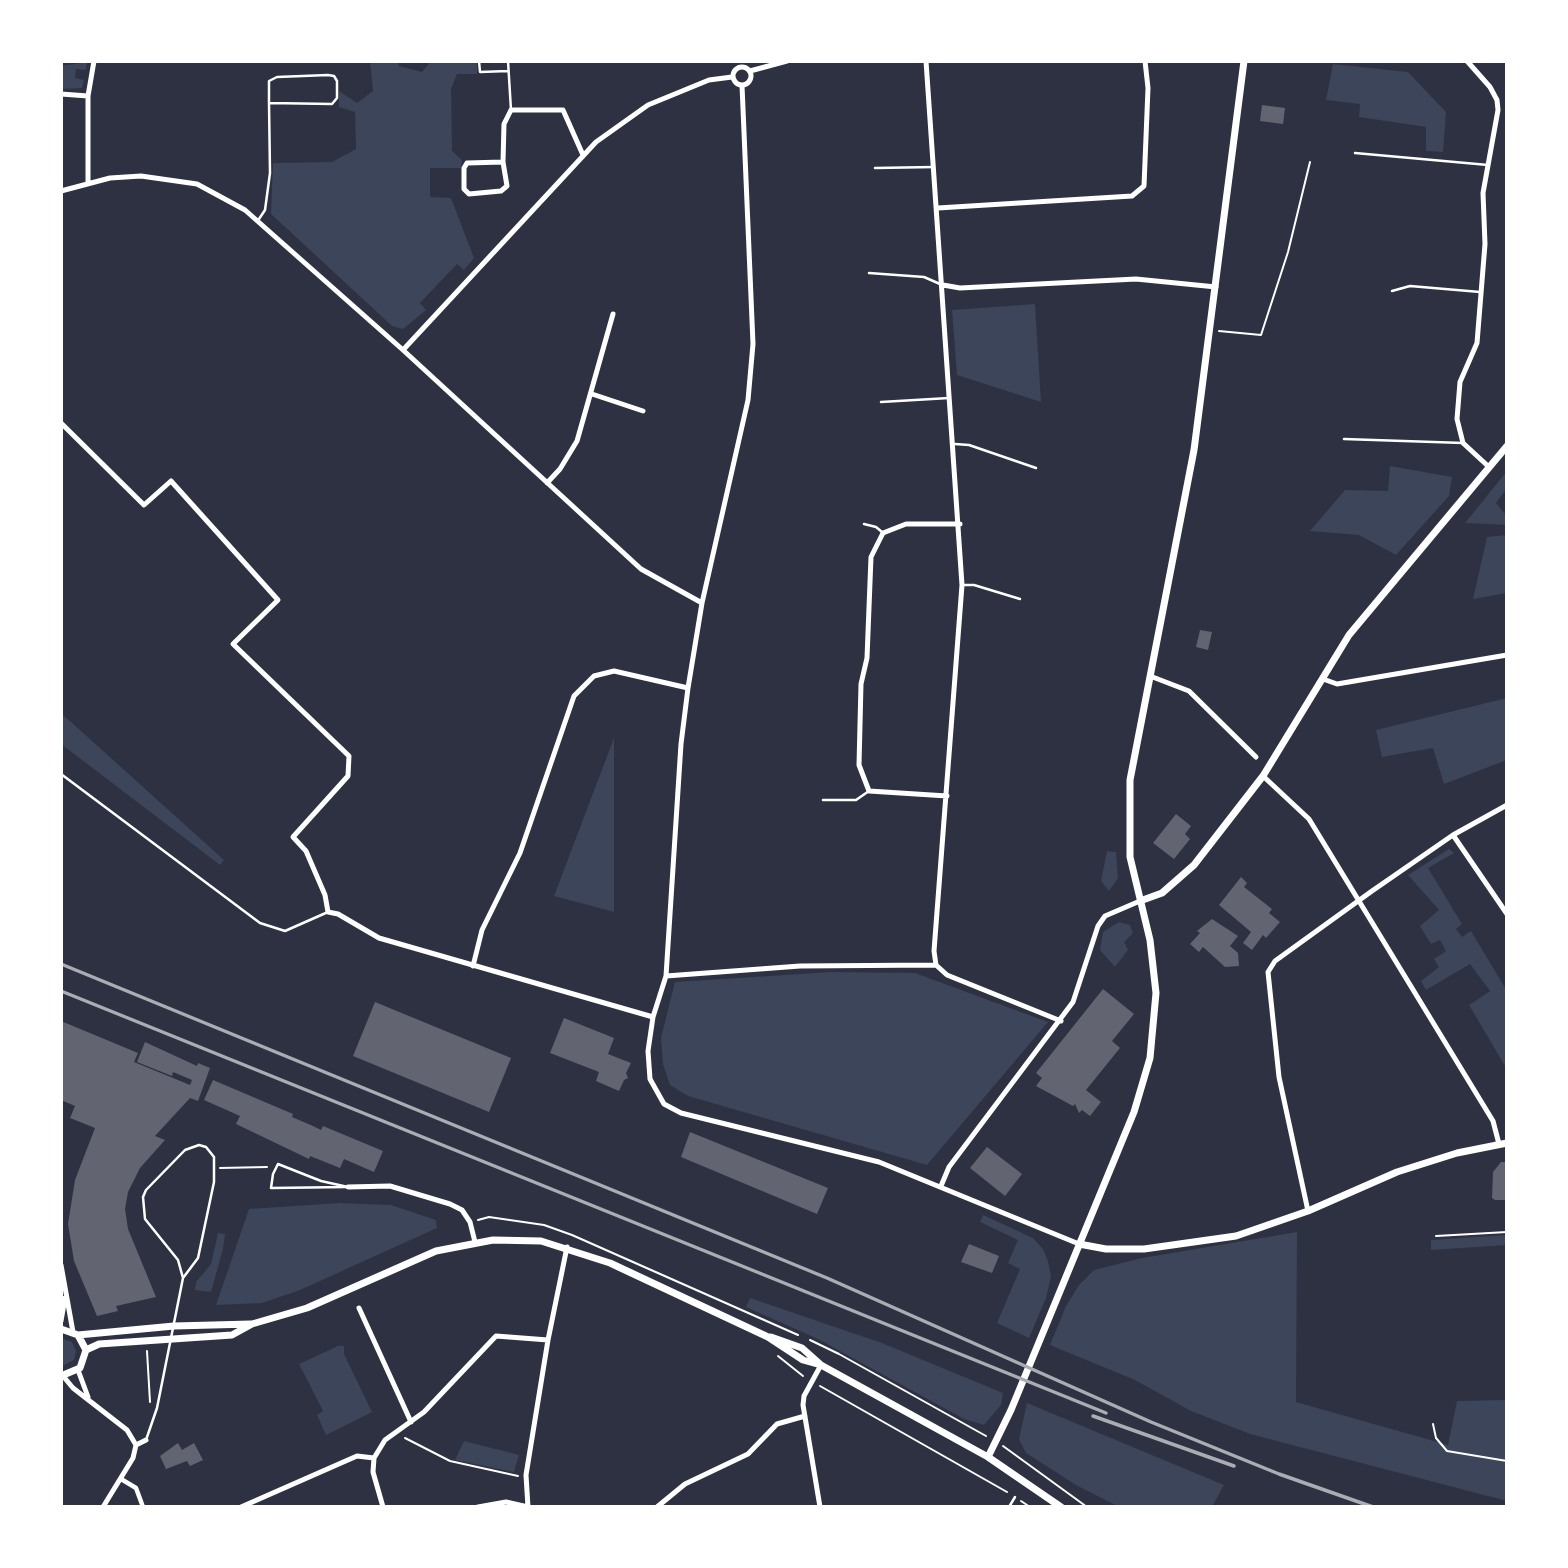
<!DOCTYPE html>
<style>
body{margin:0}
#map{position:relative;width:1568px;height:1568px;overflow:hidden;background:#2d3142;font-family:Roboto,sans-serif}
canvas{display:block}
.frame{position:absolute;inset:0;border:63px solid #fff;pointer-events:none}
</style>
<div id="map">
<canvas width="1568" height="1568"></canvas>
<div class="frame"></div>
</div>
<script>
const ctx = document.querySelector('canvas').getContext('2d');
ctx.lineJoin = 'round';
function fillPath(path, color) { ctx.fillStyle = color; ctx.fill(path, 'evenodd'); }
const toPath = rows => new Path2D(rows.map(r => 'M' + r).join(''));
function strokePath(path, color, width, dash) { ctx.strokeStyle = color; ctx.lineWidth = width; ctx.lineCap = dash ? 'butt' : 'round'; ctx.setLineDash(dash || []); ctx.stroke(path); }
fillPath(toPath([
 [370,61,398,61,399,66,422,72,430,62,477,62,477,74,457,74,451,89,452,151,462,160,461,168,430,168,430,197,451,198,474,258,464,270,457,264,420,303,426,310,403,329,392,326,271,214,273,163,332,162,356,149,355,112,339,107,339,91,357,103,373,91],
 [87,62,86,70,76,69,75,78,84,80,82,88,61,89,61,66],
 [1333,64,1408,72,1446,112,1443,152,1426,151,1426,127,1359,117,1360,104,1326,100],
 [1035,304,1041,402,957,375,952,310],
 [1390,466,1452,477,1449,496,1396,555,1359,535,1310,531,1345,490,1388,491],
 [1507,471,1507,488,1496,503,1507,516,1507,525,1465,523],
 [1507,535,1507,593,1473,599,1487,537],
 [1507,698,1507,760,1444,784,1433,748,1382,757,1376,730],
 [61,713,224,860,220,865,61,744],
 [614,738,614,912,554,896],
 [1449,849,1454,853,1428,868,1462,924,1456,929,1462,937,1471,931,1507,991,1505,1066,1469,1005,1490,991,1470,964,1426,990,1421,981,1439,967,1434,959,1446,951,1440,940,1431,944,1420,926,1439,910,1408,875],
 [1107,851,1116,852,1118,878,1109,891,1101,881],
 [1119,922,1130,925,1133,933,1124,942,1128,950,1115,967,1100,950,1103,932],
 [831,972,915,973,1048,1022,927,1165,688,1096,670,1085,663,1064,661,1038,675,982],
 [340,1203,391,1205,436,1220,437,1228,300,1290,262,1303,216,1305,249,1209],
 [983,1215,1033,1238,1043,1249,1048,1261,1051,1277,1046,1298,1029,1338,997,1323,1020,1269,1008,1263,1018,1240,980,1222],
 [1297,1232,1296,1402,1448,1445,1457,1401,1507,1400,1507,1501,1250,1434,1191,1411,1135,1380,1050,1345,1066,1306,1079,1285,1094,1270,1142,1258],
 [218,1233,225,1234,223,1249,211,1292,195,1290,196,1282,211,1264],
 [1507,1235,1507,1245,1431,1250,1431,1240],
 [750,1298,882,1343,1003,1393,1001,1405,984,1425,964,1419,818,1339,746,1307],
 [61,1338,72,1342,76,1351,74,1360,62,1366],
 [338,1346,344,1346,344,1354,372,1412,326,1435,317,1415,323,1411,299,1364],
 [1027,1403,1224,1485,1212,1507,1119,1507,1076,1485,1026,1453,1019,1439],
 [464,1441,519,1455,514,1472,455,1460]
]), '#3c4559');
fillPath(toPath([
 [1262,105,1285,108,1283,124,1260,121],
 [1200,630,1212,632,1208,650,1196,647],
 [1176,814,1191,826,1185,834,1190,839,1174,859,1153,843],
 [1241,877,1247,883,1244,887,1272,909,1269,913,1280,922,1266,938,1263,935,1252,950,1243,943,1251,932,1219,905],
 [1212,919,1238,936,1230,946,1238,953,1239,966,1225,967,1203,947,1199,952,1190,944,1200,933,1197,931],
 [1103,989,1134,1014,1112,1041,1120,1048,1086,1090,1101,1102,1090,1116,1082,1110,1079,1113,1075,1104,1073,1106,1036,1086,1042,1078,1036,1073],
 [375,1002,511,1058,489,1112,353,1056],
 [564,1018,614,1038,608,1054,631,1063,626,1073,628,1078,624,1080,619,1091,596,1081,599,1072,550,1053],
 [61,1021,138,1053,134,1062,190,1085,192,1080,173,1072,172,1076,137,1062,145,1042,197,1066,198,1063,210,1068,198,1101,190,1098,155,1136,165,1140,140,1168,128,1192,125,1209,128,1229,156,1297,116,1306,118,1311,97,1316,74,1261,68,1224,75,1180,95,1128,70,1118,75,1106,61,1100],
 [213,1080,293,1114,292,1117,313,1126,321,1130,323,1126,383,1151,374,1172,344,1159,340,1168,310,1156,309,1159,236,1124,240,1116,204,1100],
 [690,1132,828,1188,817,1214,681,1157],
 [987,1147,1022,1174,1005,1196,970,1168],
 [1501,1162,1507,1162,1507,1200,1495,1200,1492,1198,1493,1172],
 [969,1244,999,1256,992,1273,961,1262],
 [178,1443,182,1450,194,1443,203,1460,190,1466,187,1461,166,1469,160,1456]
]), '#626471');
strokePath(toPath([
 [1219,331,1261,335,1288,252,1310,162],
 [220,1168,267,1167],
 [478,1220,489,1217,544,1225,572,1235,798,1335],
 [1436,1236,1507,1232],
 [810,1340,839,1354,986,1436],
 [147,1351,150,1402],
 [778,1356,803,1376],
 [820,1386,1007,1492],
 [1433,1424,1436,1438,1447,1451,1507,1461],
 [405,1438,450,1461,518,1476],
 [1003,1446,1087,1507],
 [1021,1501,1030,1507]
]), '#fff', 2);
strokePath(toPath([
 [479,61,480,72,508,71],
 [508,61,511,110],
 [1355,153,1488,165],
 [875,168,934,167],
 [259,219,265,210,270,173,269,103,269,81,277,77,328,75,334,76,337,81,337,98,332,104,269,103],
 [869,273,924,277,940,284],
 [1392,291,1410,286,1480,292],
 [881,402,949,398],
 [1344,439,1463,443],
 [955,444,969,445,1036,468],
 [864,524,876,527,882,532],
 [962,585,974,585,1020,599],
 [61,774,260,923,285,931,328,912],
 [823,800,856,800,869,791],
 [278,1164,321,1181,348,1187,271,1188,273,1174,278,1164],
 [146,1440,157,1408,183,1278,198,1258,214,1182,214,1157,206,1147,199,1145,185,1150,146,1190,143,1197,145,1219,178,1260,183,1278],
 [1009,1507,1015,1497]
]), '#fff', 2.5);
strokePath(toPath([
 [121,1479,136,1488,143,1507]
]), '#fff', 4.5);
strokePath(toPath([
 [926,61,962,585,934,951,936,965],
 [1467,61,1490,87,1497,100,1498,110,1483,193,1485,244,1477,343,1460,382,1457,419,1463,443,1489,467],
 '733 76a9 9 0 1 1 18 0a9 9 0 1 1-18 0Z',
 [750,71,787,61],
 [742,85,753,344,748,400,702,603,688,688,681,744,666,976,653,1017,648,1051,650,1079,664,1104,681,1113,879,1162,1079,1244],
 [61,94,88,96],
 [503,162,467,163,464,168,464,189,469,194,501,191,507,186,503,162,504,124,511,110,563,110,583,155],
 [88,183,88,96,94,61],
 [61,191,110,178,141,176,197,184,245,210,403,350,641,569,702,603],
 [938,208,1132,196,1144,186,1148,88,1145,61],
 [943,285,960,288,1136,279,1216,287],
 [403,350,596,142,648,105,709,80,732,77],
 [592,394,643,411],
 [61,423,144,505,171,481,278,600,233,644,349,756,348,776,293,837,306,851,325,895,328,912,338,914,379,938,653,1017],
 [547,483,560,469,577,441,613,314],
 [1150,676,1189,691,1256,757],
 [1323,679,1337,684,1507,655],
 [1263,776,1309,819,1493,1121,1499,1144],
 [947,796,869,791,859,765,861,684,867,658,871,557,883,533,906,524,960,524],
 [1453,835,1507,914],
 [473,966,482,930,520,853,574,696,594,676,614,671,688,688],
 [666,976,800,966,936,965,947,975,1061,1021],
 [941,1186,949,1167,1073,1002,1098,926,1105,916,1140,901],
 [348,1187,390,1186,450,1204,462,1210,470,1222,475,1242],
 [1308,1211,1279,1077,1268,972,1275,961,1372,891,1453,835,1507,805],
 [61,1265,73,1332],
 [359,1308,411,1422],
 [61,1321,65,1298],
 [78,1370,88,1397],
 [63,1376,73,1388,127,1430,136,1445],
 [136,1445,146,1440],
 [374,1458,373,1472,383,1507],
 [103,1507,133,1458,136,1445],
 [241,1507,357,1456,374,1458,385,1440,424,1412,496,1336,548,1340],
 [478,1507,506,1502,528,1507],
 [528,1507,526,1475,548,1340,567,1247],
 [657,1507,685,1484,748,1454,777,1424,805,1416],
 [820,1507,803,1405,804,1396,821,1365]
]), '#fff', 5);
strokePath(toPath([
 [1140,901,1162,893,1194,865,1263,776,1349,635,1507,446],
 [1079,1244,1106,1249,1144,1249,1236,1236,1308,1211,1397,1172,1457,1153,1507,1143],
 [61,1329,78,1335,86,1350,80,1368,61,1376],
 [78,1335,174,1326,251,1324],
 [771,1337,802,1348,820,1364],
 [86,1350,99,1344,232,1335,252,1324,307,1308,436,1251,493,1240,541,1241,610,1263,768,1337,803,1360,821,1365,988,1457,1061,1507],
 [988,1457,1011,1410,1134,1112,1150,1058,1156,993,1150,940,1130,857,1130,780,1194,450,1244,61]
]), '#fff', 7);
strokePath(toPath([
 [61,964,827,1278,1151,1422,1279,1474,1373,1507],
 [61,991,1106,1413],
 [1093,1416,1234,1466]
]), '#abadb3', 3.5);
</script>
